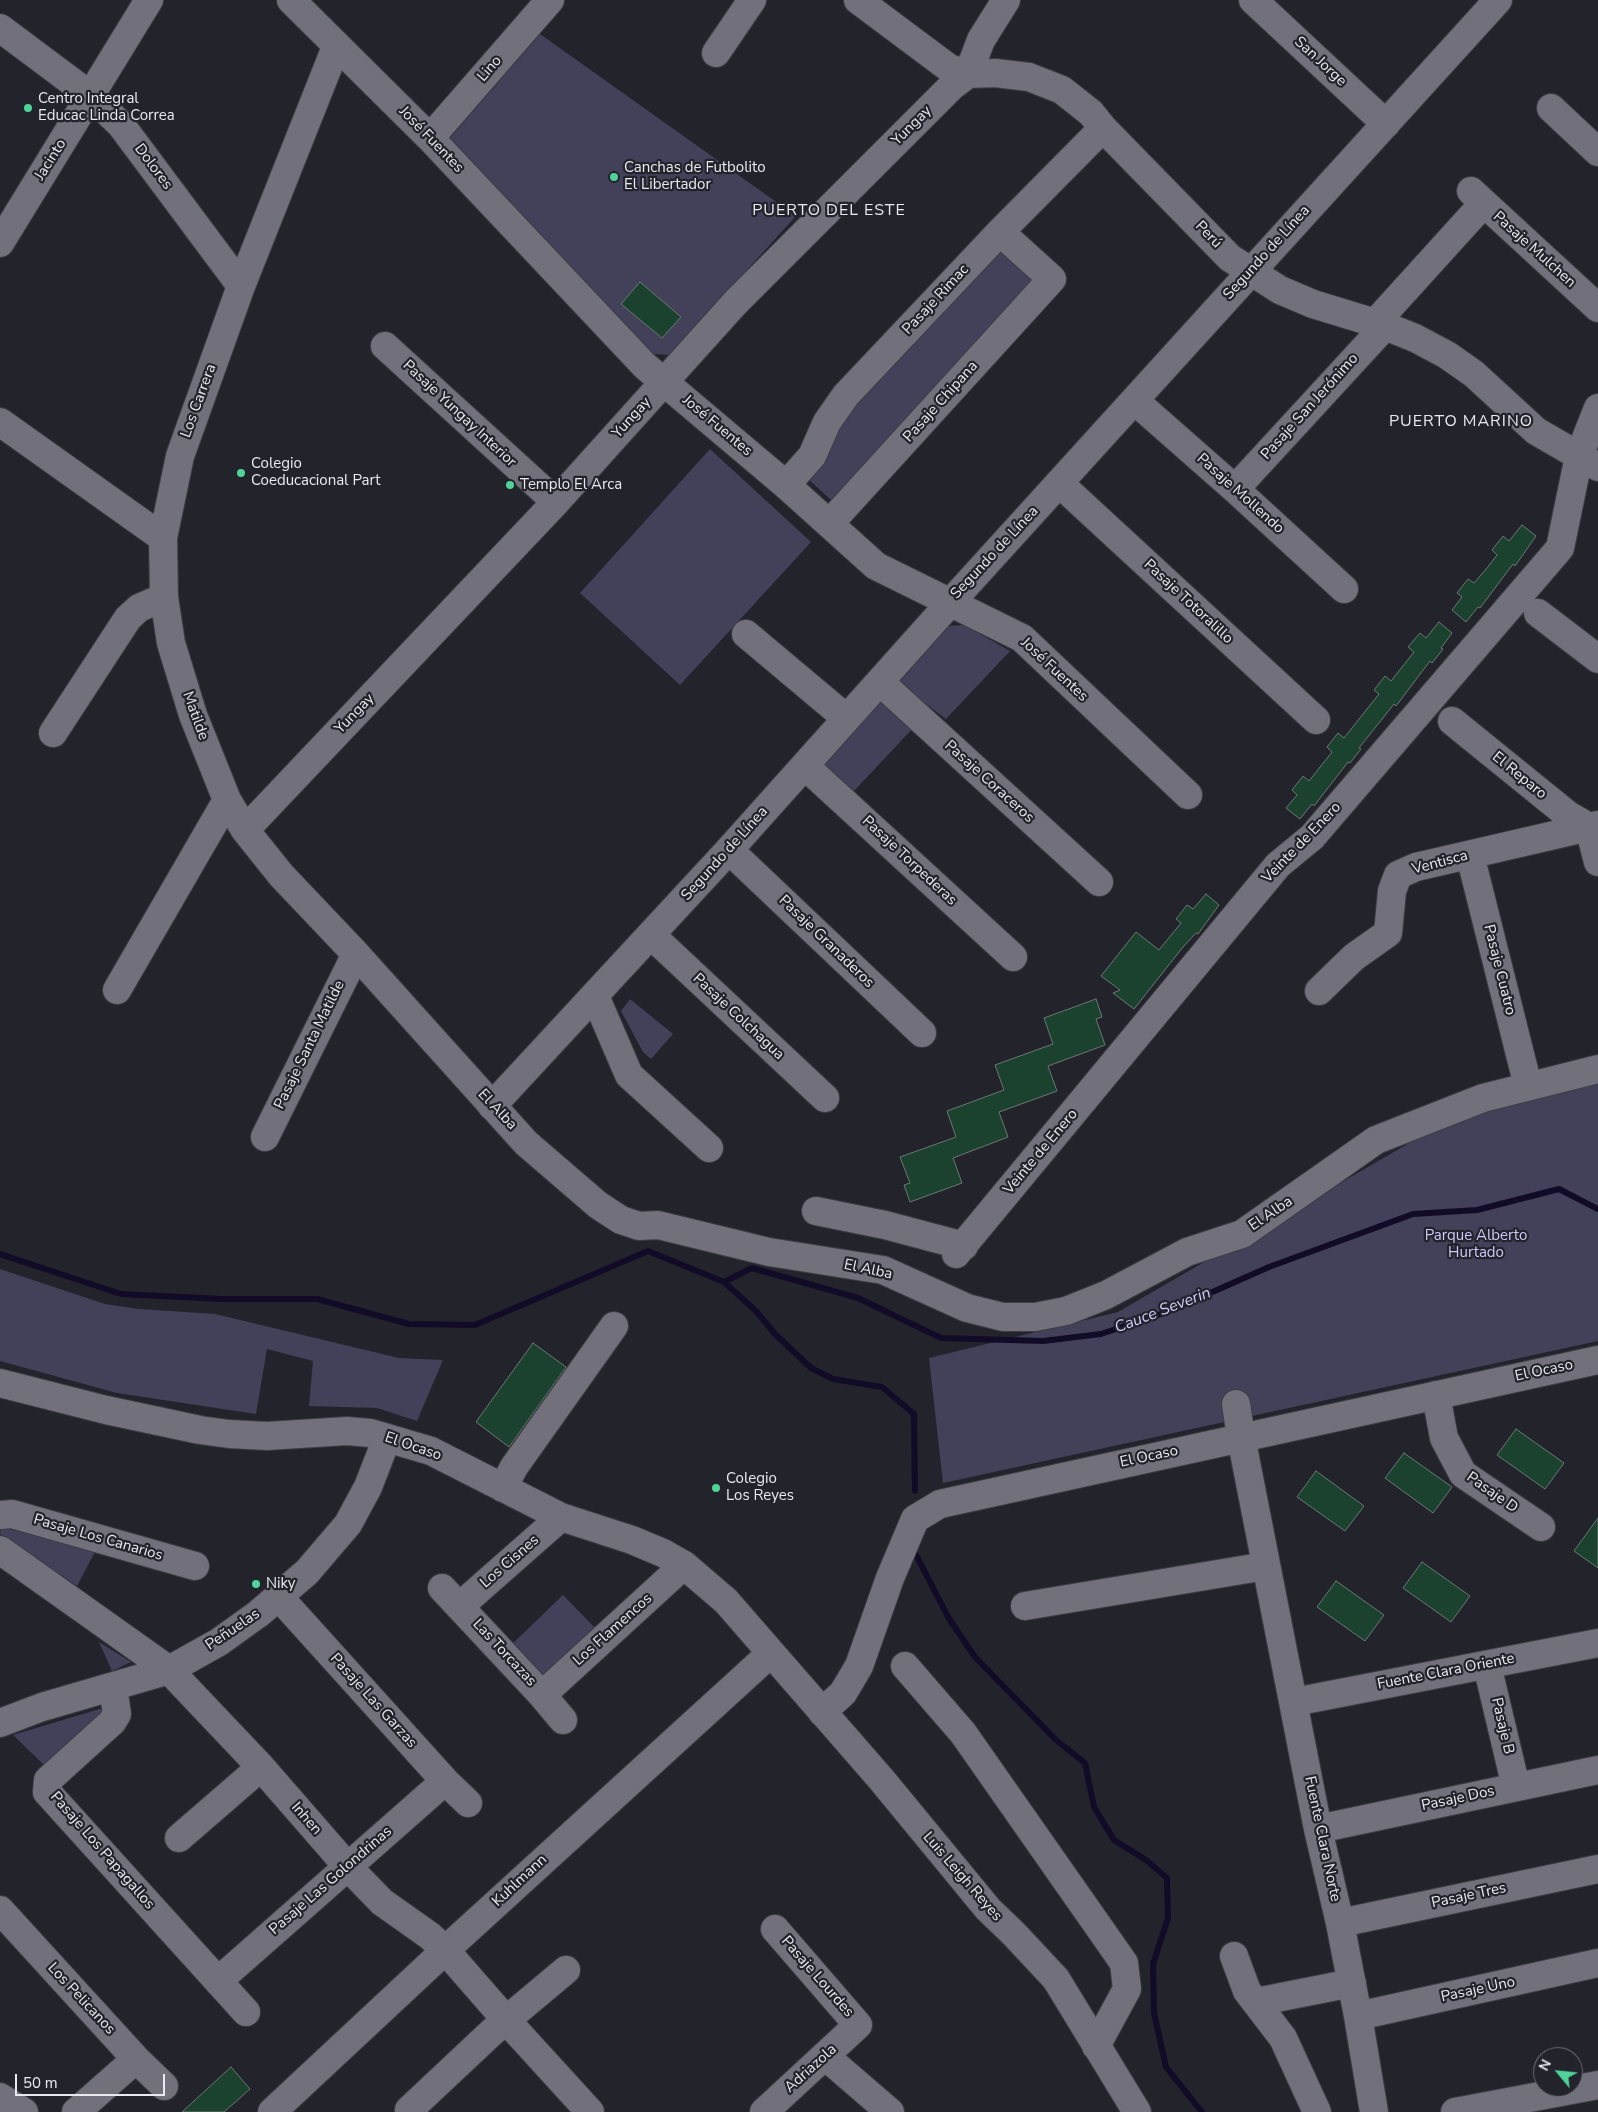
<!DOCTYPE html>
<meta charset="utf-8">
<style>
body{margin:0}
#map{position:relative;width:1598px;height:2112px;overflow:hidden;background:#23232c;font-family:"Nunito Sans",sans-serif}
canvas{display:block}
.north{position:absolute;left:1533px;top:2047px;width:50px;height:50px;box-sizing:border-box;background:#23232c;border:1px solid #72727a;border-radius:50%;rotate:298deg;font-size:14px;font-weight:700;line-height:20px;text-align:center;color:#e9e9ef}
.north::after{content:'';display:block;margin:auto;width:18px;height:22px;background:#4fd399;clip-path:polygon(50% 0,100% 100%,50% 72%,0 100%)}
.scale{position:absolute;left:15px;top:2074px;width:150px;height:22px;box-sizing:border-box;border:2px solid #e9e9ef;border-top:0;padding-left:6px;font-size:15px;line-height:18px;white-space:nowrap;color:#e9e9ef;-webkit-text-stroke:4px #23232c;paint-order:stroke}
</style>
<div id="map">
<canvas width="1598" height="2112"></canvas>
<div class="north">N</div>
<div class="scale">50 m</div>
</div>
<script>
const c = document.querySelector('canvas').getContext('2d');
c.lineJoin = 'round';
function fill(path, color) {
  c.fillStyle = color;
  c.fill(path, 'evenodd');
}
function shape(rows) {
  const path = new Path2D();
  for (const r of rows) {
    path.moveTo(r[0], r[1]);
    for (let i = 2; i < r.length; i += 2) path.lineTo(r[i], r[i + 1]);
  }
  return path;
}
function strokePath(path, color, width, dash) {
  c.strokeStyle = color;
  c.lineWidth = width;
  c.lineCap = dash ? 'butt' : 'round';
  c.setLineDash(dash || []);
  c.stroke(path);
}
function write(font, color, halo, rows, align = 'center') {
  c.font = font + ' "Nunito Sans",sans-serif';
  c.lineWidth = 4.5;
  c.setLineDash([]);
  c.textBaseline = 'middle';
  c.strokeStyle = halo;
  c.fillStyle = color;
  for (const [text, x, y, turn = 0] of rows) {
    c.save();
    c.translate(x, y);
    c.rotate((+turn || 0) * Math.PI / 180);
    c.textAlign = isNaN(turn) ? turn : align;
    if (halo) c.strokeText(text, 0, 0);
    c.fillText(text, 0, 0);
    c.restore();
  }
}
fill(shape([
 [540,34,796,216,670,355,653,354,449,139],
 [1000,248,1034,274,1034,284,831,500,806,477,840,420],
 [710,449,811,542,680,685,580,593],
 [964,625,1010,651,946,719,898,683,948,626],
 [880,698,915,726,854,791,820,762],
 [630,999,673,1034,651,1059,643,1052,621,1011],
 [1598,1083,1598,1341,943,1483,929,1358,1118,1312,1411,1142,1469,1115],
 [0,1269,105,1304,139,1309,215,1314,399,1358,443,1360,417,1421,377,1408,309,1406,313,1361,267,1349,256,1414,117,1393,0,1361],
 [1,1527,96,1550,77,1586,0,1534],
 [563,1595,598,1631,542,1685,507,1649],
 [99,1642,131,1662,112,1671],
 [106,1707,108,1713,46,1767,13,1735]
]), '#43405a');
strokePath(shape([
 [0,1254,121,1294,222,1299,317,1299,409,1324,475,1325,648,1251,724,1282,756,1311,775,1334,811,1368,833,1379,882,1387,914,1414,915,1491],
 [724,1282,752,1268,858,1298,941,1338,1043,1341,1101,1334,1167,1312,1269,1267,1413,1214,1477,1210,1559,1189,1598,1209],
 [912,1547,948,1617,975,1657,1056,1740,1085,1763,1094,1807,1114,1840,1146,1860,1167,1878,1168,1918,1153,1964,1154,2013,1166,2067,1202,2112]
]), '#110b27', 6);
const building = shape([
 [640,282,681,317,662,338,621,304,640,282],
 [1522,525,1536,536,1515,566,1513,564,1480,608,1478,607,1466,622,1452,610,1462,597,1457,593,1468,579,1474,583,1487,568,1497,555,1492,550,1503,536,1509,541,1522,525],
 [1439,622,1452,633,1441,648,1443,649,1432,663,1430,661,1396,706,1394,704,1359,748,1361,749,1350,763,1348,762,1314,806,1312,804,1300,819,1286,808,1297,795,1292,790,1303,776,1309,781,1332,752,1327,747,1338,733,1344,738,1379,694,1374,690,1385,676,1391,681,1414,652,1408,647,1420,633,1426,638,1439,622],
 [1206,894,1219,905,1198,934,1196,933,1183,947,1134,1009,1113,993,1120,990,1101,976,1136,932,1159,950,1181,923,1176,919,1187,905,1193,909,1206,894],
 [1096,999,1102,1017,1096,1019,1105,1045,1048,1066,1057,1091,999,1112,1008,1137,953,1158,962,1183,910,1202,904,1185,910,1183,900,1157,956,1137,947,1111,1004,1090,995,1065,1053,1044,1044,1018,1096,999],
 [533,1343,566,1367,509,1447,476,1422,533,1343],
 [1516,1429,1564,1463,1545,1489,1497,1455,1516,1429],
 [1404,1453,1452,1487,1433,1513,1385,1478,1404,1453],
 [1316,1471,1364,1506,1345,1531,1297,1497,1316,1471],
 [1598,1518,1598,1568,1574,1551,1598,1518],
 [1422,1562,1470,1596,1451,1622,1403,1588,1422,1562],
 [1336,1581,1384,1615,1365,1641,1317,1607,1336,1581],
 [231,2067,250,2089,224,2112,182,2112,231,2067]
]);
fill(building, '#1b412f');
strokePath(building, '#6c7871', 1);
const minor = shape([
 [291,0,430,138,645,366,786,485,876,566,1022,638,1188,795],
 [858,0,949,68,968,74,995,73,1029,77,1062,90,1091,113,1103,128,1230,258,1280,290,1313,304,1385,326,1415,338,1447,355,1474,374,1536,431,1598,467],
 [1253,0,1386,124],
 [0,28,91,96,121,125,241,286],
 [336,47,241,286,180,456,163,538,164,597,171,643,193,715,227,800,245,830,281,875,356,954,526,1143,598,1205,621,1220,639,1226,658,1225,769,1252,883,1270,967,1308,1003,1317,1035,1317,1066,1311,1106,1295,1187,1252,1242,1234,1376,1140,1483,1098,1598,1069],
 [716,53,752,0],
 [1551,108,1598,152],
 [430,138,550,0],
 [1471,191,1598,308],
 [0,243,149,0],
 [1376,322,1483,204],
 [385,346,556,502],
 [1135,401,1235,489,1344,589],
 [0,422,163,538],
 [1059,483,1316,720],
 [786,485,812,456,827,422,846,395,1000,232,1103,128],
 [1235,489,1385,326],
 [829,524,1052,279,1000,232],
 [1538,613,1598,659],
 [746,634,846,718],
 [880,682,1099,882],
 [1452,721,1568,815,1589,827,1598,862],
 [53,733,128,618,139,608,164,597],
 [805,766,1013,957],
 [245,830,556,502,735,303,952,86,968,74,981,40,1006,0],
 [729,850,922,1033],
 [1470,855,1528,1086],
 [651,935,825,1098],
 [117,990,227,800],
 [1319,991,1354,957,1388,933,1392,891,1398,875,1416,867,1598,825],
 [595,996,629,1075,709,1148],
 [492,1106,729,850,950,603,1498,0],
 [265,1137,356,954],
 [816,1211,885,1225,964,1246],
 [956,1254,1278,865,1312,837,1560,548,1579,456,1598,408],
 [0,1383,106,1410,200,1430,229,1434,267,1436,347,1431,370,1433,431,1451,561,1517,632,1540,663,1553,684,1565,726,1601,881,1779,988,1909,1014,1934,1056,1979,1137,2112],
 [1436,1395,1444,1438,1463,1474,1541,1527],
 [1236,1404,1241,1437,1318,1829,1340,1923,1358,2016,1374,2112],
 [503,1488,514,1467,614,1326],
 [0,1515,12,1514,195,1566],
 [0,1550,169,1670,261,1767,348,1867,382,1902,430,1936,446,1951,507,2021,590,2112],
 [442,1588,542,1695,563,1720],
 [279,1597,445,1781,468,1803],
 [460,1606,561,1517],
 [1025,1606,1266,1566],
 [1487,1665,1516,1787],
 [905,1666,963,1733,1124,1963,1127,1989,1096,2046],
 [113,1687,117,1714,112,1722,48,1780,47,1792,246,2012],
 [542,1695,684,1565],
 [1294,1702,1598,1643],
 [822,1712,843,1693,859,1666,890,1578,915,1519,940,1504,1598,1360],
 [0,1723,42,1707,169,1670,219,1642,258,1614,307,1572,348,1524,368,1487,387,1438],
 [1318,1829,1598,1770],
 [179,1838,261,1767],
 [0,1910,136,2059,164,2086],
 [1340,1923,1598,1869],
 [1234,1956,1247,1991,1283,2038,1317,2112],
 [218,1981,445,1781],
 [1256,2002,1352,1983],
 [1358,2016,1598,1963],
 [825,2056,890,2112],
 [0,2097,24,2112],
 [409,2110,492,2032,566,1970],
 [76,2112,136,2059],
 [272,2112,452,1944,771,1653],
 [764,2112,858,2025,775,1929],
 [1455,2112,1598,2085]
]);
strokePath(minor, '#3d3d44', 30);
strokePath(minor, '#71707b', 28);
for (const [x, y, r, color] of [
 [28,108,5,"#4fd399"],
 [614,177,5,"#4fd399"],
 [241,473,5,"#4fd399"],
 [510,485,5,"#4fd399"],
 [716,1488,5,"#4fd399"],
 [256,1584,5,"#4fd399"]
]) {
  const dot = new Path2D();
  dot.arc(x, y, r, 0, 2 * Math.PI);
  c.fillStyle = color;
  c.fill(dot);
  strokePath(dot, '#23232c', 2);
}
write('15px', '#e9e9ef', '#23232c', [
 ["San Jorge",1320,62,43],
 ["Lino",490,69,-49],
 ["Yungay",912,126,-45],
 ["José Fuentes",431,140,46],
 ["Jacinto",51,160,-58],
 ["Dolores",153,167,53],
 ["Perú",1208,235,46],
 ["Pasaje Mulchen",1534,250,42],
 ["Segundo de Línea",1267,253,-48],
 ["Pasaje Rimac",936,300,-47],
 ["Los Carrera",199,401,-70],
 ["Pasaje Chipana",941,402,-48],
 ["Pasaje San Jerónimo",1310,407,-48],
 ["Pasaje Yungay Interior",459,414,43],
 ["Yungay",632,418,-48],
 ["José Fuentes",717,426,40],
 ["Pasaje Mollendo",1240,494,42],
 ["Segundo de Línea",995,553,-47],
 ["Pasaje Totoralillo",1188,602,43],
 ["José Fuentes",1054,670,43],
 ["Yungay",355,714,-46],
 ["Matilde",195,716,70],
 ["El Reparo",1519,776,39],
 ["Pasaje Coraceros",989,782,42],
 ["Veinte de Enero",1302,843,-46],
 ["Segundo de Línea",725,854,-48],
 ["Pasaje Torpederas",909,861,43],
 ["Ventisca",1440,863,-15],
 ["Pasaje Granaderos",826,942,44],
 ["Pasaje Cuatro",1499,970,76],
 ["Pasaje Colchagua",738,1017,43],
 ["Pasaje Santa Matilde",310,1045,-64],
 ["El Alba",497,1110,47],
 ["Veinte de Enero",1041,1152,-50],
 ["El Alba",1271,1214,-34],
 ["El Alba",868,1270,12],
 ["El Ocaso",1544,1371,-12],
 ["El Ocaso",413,1447,19],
 ["El Ocaso",1149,1457,-12],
 ["Pasaje D",1492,1493,35],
 ["Pasaje Los Canarios",98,1538,16],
 ["Los Cisnes",510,1562,-41],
 ["Peñuelas",233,1630,-34],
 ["Los Flamencos",613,1630,-42],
 ["Las Torcazas",504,1653,47],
 ["Fuente Clara Oriente",1446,1672,-11],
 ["Pasaje Las Garzas",373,1701,48],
 ["Pasaje B",1502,1726,77],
 ["Pasaje Dos",1458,1799,-12],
 ["Inhen",306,1819,49],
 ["Fuente Clara Norte",1322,1839,78],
 ["Pasaje Los Papagallos",102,1851,49],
 ["Luis Leigh Reyes",962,1877,49],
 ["Pasaje Las Golondrinas",331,1881,-41],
 ["Kuhlmann",520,1881,-43],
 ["Pasaje Tres",1469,1896,-12],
 ["Pasaje Lourdes",817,1977,49],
 ["Pasaje Uno",1478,1990,-12],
 ["Los Pelicanos",81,1999,47],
 ["Adriazola",811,2069,-42]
]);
write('15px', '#e9e9ef', '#23232c', [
 ["Centro Integral",38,99],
 ["Educac Linda Correa",38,116],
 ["Canchas de Futbolito",624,168],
 ["El Libertador",624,185],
 ["Colegio",251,464],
 ["Coeducacional Part",251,481],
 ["Templo El Arca",520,485],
 ["Colegio",726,1479],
 ["Los Reyes",726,1496],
 ["Niky",266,1584]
], 'left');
write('15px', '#cdc9fa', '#23232c', [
 ["Parque Alberto",1476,1236],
 ["Hurtado",1476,1253]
]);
c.letterSpacing = '1px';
write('16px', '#e9e9ef', '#23232c', [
 ["PUERTO DEL ESTE",829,211],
 ["PUERTO MARINO",1461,422]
]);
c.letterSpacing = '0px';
write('italic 16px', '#d0ccfd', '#23232c', [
 ["Cauce Severin",1163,1311,-21]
]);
</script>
